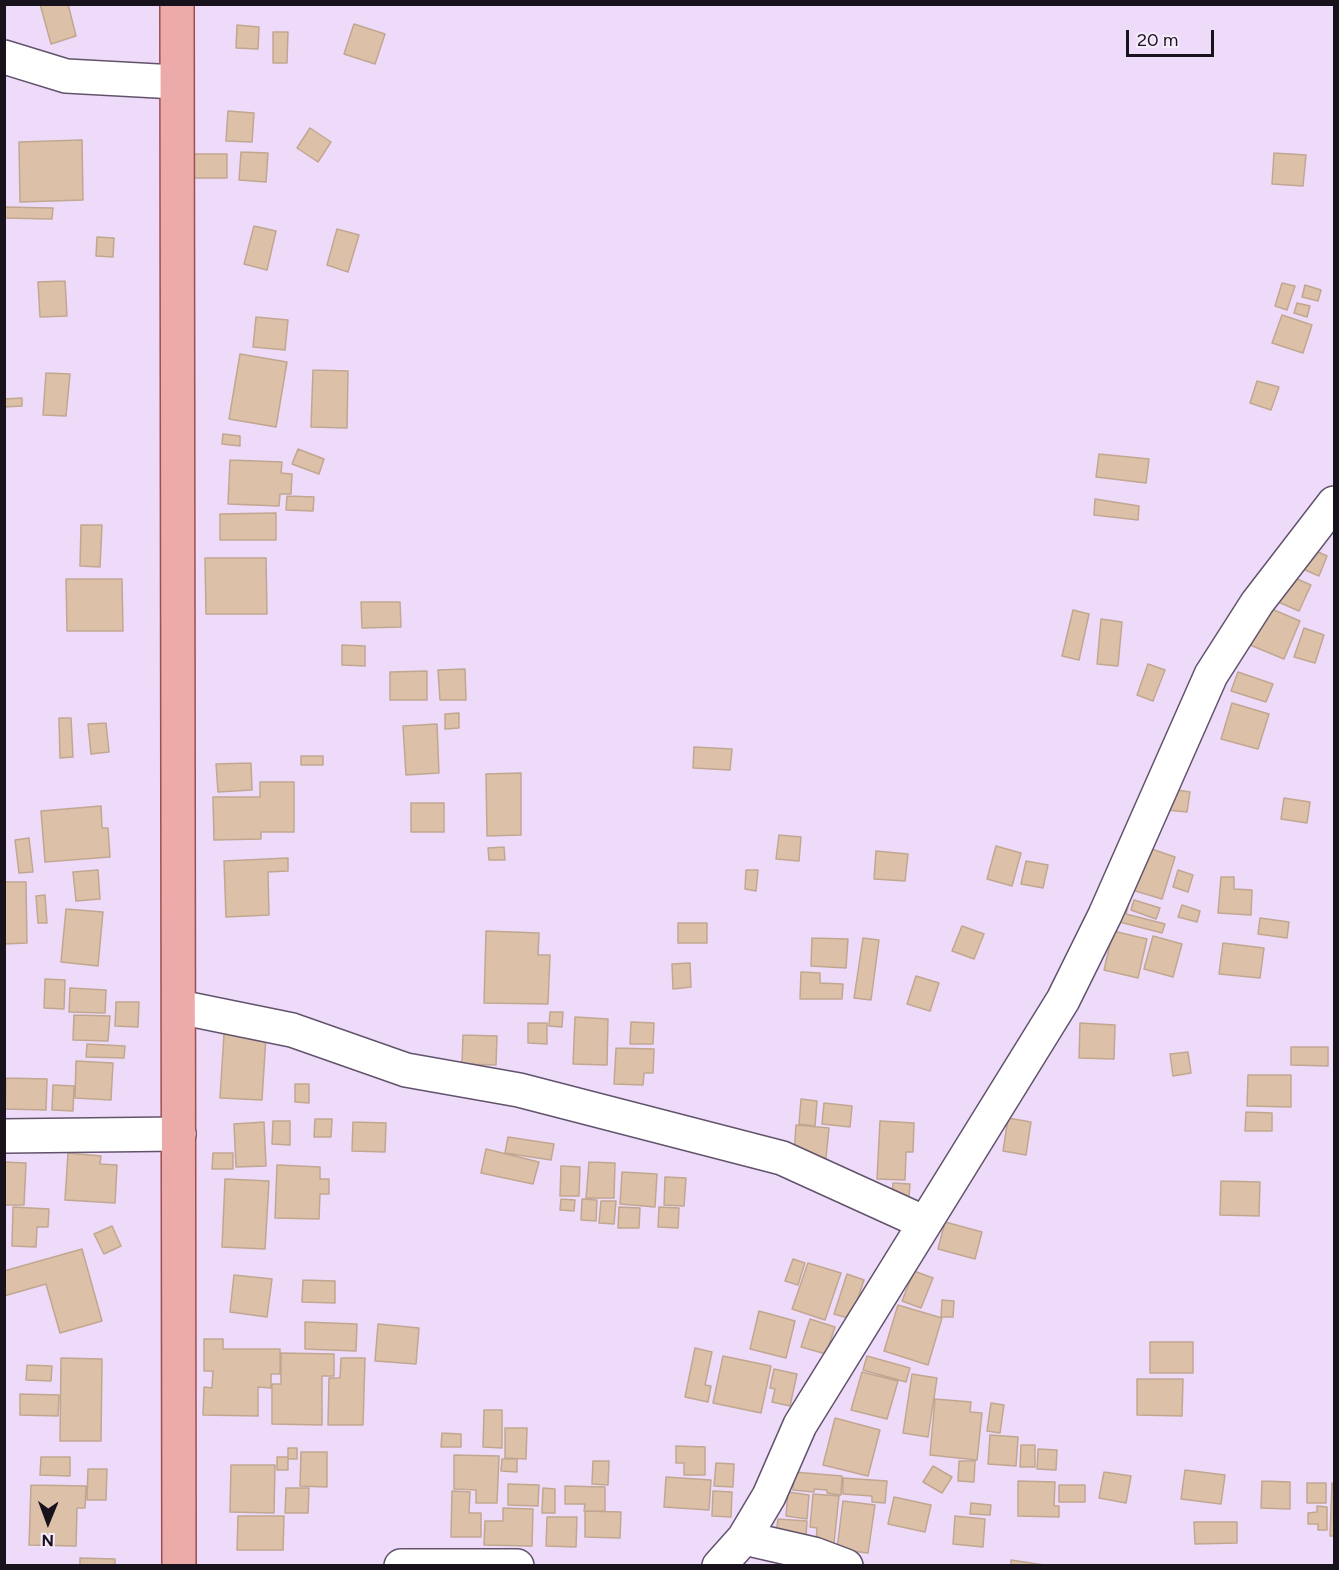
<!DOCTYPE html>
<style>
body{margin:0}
#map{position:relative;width:1339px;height:1570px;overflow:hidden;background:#eddbf9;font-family:Figtree,sans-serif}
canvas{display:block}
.frame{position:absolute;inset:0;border:6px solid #18121c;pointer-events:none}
.north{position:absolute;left:18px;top:1492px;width:60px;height:60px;-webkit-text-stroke:4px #f6ebfd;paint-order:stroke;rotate:181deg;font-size:16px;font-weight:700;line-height:24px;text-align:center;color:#18121c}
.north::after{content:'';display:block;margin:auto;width:21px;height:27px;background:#18121c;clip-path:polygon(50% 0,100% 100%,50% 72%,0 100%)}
.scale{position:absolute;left:1126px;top:30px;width:88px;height:27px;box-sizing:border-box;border:3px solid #18121c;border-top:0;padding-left:8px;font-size:18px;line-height:21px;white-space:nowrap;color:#18121c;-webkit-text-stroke:4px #f6ebfd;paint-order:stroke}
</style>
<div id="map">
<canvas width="1339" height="1570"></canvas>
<div class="frame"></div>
<div class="north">N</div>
<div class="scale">20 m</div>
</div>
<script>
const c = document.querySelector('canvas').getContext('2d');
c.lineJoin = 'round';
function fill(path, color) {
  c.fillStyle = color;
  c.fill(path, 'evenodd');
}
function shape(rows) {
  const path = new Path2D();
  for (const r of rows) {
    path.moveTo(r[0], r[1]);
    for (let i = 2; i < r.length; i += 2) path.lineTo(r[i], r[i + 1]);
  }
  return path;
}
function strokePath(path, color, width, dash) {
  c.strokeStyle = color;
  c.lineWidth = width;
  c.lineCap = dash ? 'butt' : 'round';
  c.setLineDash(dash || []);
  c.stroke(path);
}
const building = shape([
 [40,4,68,4,76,36,51,44,40,4],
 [354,24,385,34,375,64,344,54,354,24],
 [237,25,259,27,258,49,236,48,237,25],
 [273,32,288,32,287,63,273,63,273,32],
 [228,111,254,113,252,142,226,141,228,111],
 [310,128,331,142,318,162,297,148,310,128],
 [82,140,83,200,20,202,19,142,82,140],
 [241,152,268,153,266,182,239,180,241,152],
 [1274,153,1306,155,1303,186,1272,184,1274,153],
 [192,154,227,154,227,178,192,178,192,154],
 [4,207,53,208,52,219,4,218,4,207],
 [254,226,276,231,267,270,244,264,254,226],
 [337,229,359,235,348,272,327,265,337,229],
 [97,237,114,238,113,257,96,256,97,237],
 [65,281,67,316,40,317,38,282,65,281],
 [1282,283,1295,286,1287,310,1275,306,1282,283],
 [1305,285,1321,290,1318,301,1302,297,1305,285],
 [1297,303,1310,306,1307,317,1294,313,1297,303],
 [1282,315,1312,325,1303,353,1272,343,1282,315],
 [256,317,288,320,285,350,253,347,256,317],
 [240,354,287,362,276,427,229,419,240,354],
 [313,370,348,371,347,428,311,427,313,370],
 [46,373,70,374,66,416,43,415,46,373],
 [1257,381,1279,387,1271,410,1250,403,1257,381],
 [22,398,22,406,4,407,4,399,22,398],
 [223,434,240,436,240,446,222,444,223,434],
 [298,449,324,459,319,474,292,464,298,449],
 [1099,454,1149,459,1146,483,1096,477,1099,454],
 [230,460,282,462,281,473,292,474,291,494,280,494,279,506,228,504,230,460],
 [287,496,314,497,313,511,286,510,287,496],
 [1095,499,1139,506,1138,520,1094,515,1095,499],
 [276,513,276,540,220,540,220,514,276,513],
 [81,525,102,525,100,567,80,566,81,525],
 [1305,546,1327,556,1319,576,1296,566,1305,546],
 [205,558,266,558,267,614,206,614,205,558],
 [1288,575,1311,585,1299,611,1276,601,1288,575],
 [66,579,122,579,123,631,67,631,66,579],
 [361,602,400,602,401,627,362,628,361,602],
 [1267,607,1300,621,1284,659,1250,645,1267,607],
 [1073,610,1089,614,1079,660,1062,656,1073,610],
 [1101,619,1122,622,1118,666,1097,664,1101,619],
 [1304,628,1324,635,1315,663,1294,657,1304,628],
 [342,645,365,646,365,666,342,665,342,645],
 [1148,664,1165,670,1153,701,1137,695,1148,664],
 [465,669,466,700,440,700,438,670,465,669],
 [427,671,427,700,390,700,390,672,427,671],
 [1238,672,1273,684,1266,702,1231,691,1238,672],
 [1232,703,1269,714,1258,749,1221,739,1232,703],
 [459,713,459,728,445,729,445,714,459,713],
 [59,718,71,718,73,757,60,758,59,718],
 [106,723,109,752,91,754,88,724,106,723],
 [437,724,439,773,406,775,403,726,437,724],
 [694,747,732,749,730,770,693,768,694,747],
 [301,756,323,756,323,765,301,765,301,756],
 [251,763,252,790,218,792,216,764,251,763],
 [521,773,521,835,487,836,486,774,521,773],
 [260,782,294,782,294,832,261,832,261,839,214,840,213,797,260,797,260,782],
 [1171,789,1190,792,1187,812,1167,810,1171,789],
 [1284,798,1310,802,1307,823,1281,819,1284,798],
 [411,803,444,803,444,832,411,832,411,803],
 [101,806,102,828,108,828,110,857,45,862,41,811,101,806],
 [779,835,801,837,799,861,776,859,779,835],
 [29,838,33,872,19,873,15,840,29,838],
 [996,846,1021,853,1012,886,987,879,996,846],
 [1143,846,1175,857,1162,899,1129,889,1143,846],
 [504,847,505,860,489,860,488,848,504,847],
 [876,851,908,854,905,881,874,879,876,851],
 [288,858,288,871,268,872,269,915,226,917,224,861,288,858],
 [1026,861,1048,865,1043,888,1021,884,1026,861],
 [98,870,100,899,76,901,73,872,98,870],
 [746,870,758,870,756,891,745,889,746,870],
 [1178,870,1193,875,1188,892,1173,887,1178,870],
 [1221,877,1234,877,1234,889,1252,890,1251,915,1218,913,1221,877],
 [4,882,26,882,27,943,4,944,4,882],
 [45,895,47,923,38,923,36,896,45,895],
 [1118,896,1130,899,1126,914,1165,924,1162,933,1112,920,1118,896],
 [1134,900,1160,908,1156,919,1131,910,1134,900],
 [1182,905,1200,911,1197,922,1178,917,1182,905],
 [66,909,103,912,98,966,61,962,66,909],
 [1260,918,1289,922,1287,938,1258,934,1260,918],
 [678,923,707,923,707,943,678,943,678,923],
 [962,926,984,934,974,959,952,951,962,926],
 [486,931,539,933,538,955,550,955,548,1004,484,1003,486,931],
 [1113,931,1147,939,1138,978,1104,970,1113,931],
 [1153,936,1182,944,1173,977,1144,969,1153,936],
 [812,938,848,939,846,968,811,966,812,938],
 [863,938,879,940,871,1000,854,998,863,938],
 [1223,943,1264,948,1260,978,1219,974,1223,943],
 [690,963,691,987,673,989,672,964,690,963],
 [801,972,820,973,820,983,843,984,842,999,800,999,801,972],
 [916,976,939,983,930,1011,907,1004,916,976],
 [45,979,65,980,64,1009,44,1008,45,979],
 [70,988,106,990,105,1013,69,1012,70,988],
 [116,1002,139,1002,138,1027,115,1026,116,1002],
 [550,1012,563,1012,562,1027,549,1026,550,1012],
 [74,1015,110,1016,108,1041,73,1040,74,1015],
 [575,1017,608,1019,607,1065,573,1064,575,1017],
 [631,1022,654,1023,653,1044,630,1044,631,1022],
 [528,1023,547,1023,547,1044,528,1043,528,1023],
 [1080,1023,1115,1025,1114,1059,1079,1058,1080,1023],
 [224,1034,266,1036,262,1100,220,1098,224,1034],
 [463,1035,497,1036,496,1065,462,1064,463,1035],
 [87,1044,125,1046,124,1058,86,1057,87,1044],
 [1291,1047,1328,1047,1328,1066,1291,1065,1291,1047],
 [616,1048,654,1049,653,1073,644,1073,643,1085,614,1084,616,1048],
 [1188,1052,1191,1073,1173,1076,1170,1054,1188,1052],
 [76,1061,113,1063,111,1100,75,1098,76,1061],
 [1248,1075,1291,1075,1291,1107,1247,1106,1248,1075],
 [6,1078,47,1079,46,1110,5,1109,6,1078],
 [295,1084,309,1084,309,1103,295,1102,295,1084],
 [53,1085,74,1086,73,1111,52,1110,53,1085],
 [801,1099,817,1101,815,1126,799,1124,801,1099],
 [824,1103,852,1106,850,1127,822,1124,824,1103],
 [1246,1112,1272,1113,1272,1131,1245,1131,1246,1112],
 [1008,1118,1031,1122,1026,1155,1003,1151,1008,1118],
 [315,1119,332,1119,331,1137,314,1137,315,1119],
 [273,1121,290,1121,290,1145,272,1144,273,1121],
 [880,1121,914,1123,913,1152,906,1152,905,1180,877,1179,880,1121],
 [264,1122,266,1166,236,1167,234,1124,264,1122],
 [353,1122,386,1123,385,1152,352,1151,353,1122],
 [796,1125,829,1128,826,1158,794,1155,796,1125],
 [508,1137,554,1144,551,1160,505,1153,508,1137],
 [486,1149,539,1162,533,1184,481,1173,486,1149],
 [68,1153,101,1156,100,1164,117,1165,115,1203,65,1200,68,1153],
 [213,1153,233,1153,233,1169,212,1169,213,1153],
 [4,1162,26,1163,24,1205,4,1205,4,1162],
 [589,1162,615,1163,614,1198,586,1198,589,1162],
 [277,1165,320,1167,320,1179,329,1179,329,1194,320,1194,319,1219,275,1218,277,1165],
 [561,1166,580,1167,579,1196,560,1196,561,1166],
 [622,1172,657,1174,655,1207,620,1204,622,1172],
 [665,1177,686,1178,684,1206,664,1205,665,1177],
 [225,1179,269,1181,265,1249,222,1247,225,1179],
 [1221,1181,1260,1182,1259,1216,1220,1215,1221,1181],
 [893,1183,910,1184,909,1197,892,1196,893,1183],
 [561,1199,575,1200,574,1211,560,1210,561,1199],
 [582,1199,597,1200,596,1221,581,1220,582,1199],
 [601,1201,616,1201,614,1224,599,1223,601,1201],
 [13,1207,49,1209,48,1227,37,1227,36,1247,12,1246,13,1207],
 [619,1207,640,1208,639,1228,618,1228,619,1207],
 [659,1207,679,1208,678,1228,658,1227,659,1207],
 [945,1222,982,1232,975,1259,938,1249,945,1222],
 [112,1226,121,1246,104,1254,94,1234,112,1226],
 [82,1249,102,1321,60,1333,46,1284,4,1296,4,1271,82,1249],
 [793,1259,805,1263,798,1285,785,1281,793,1259],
 [808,1263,841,1273,825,1320,792,1309,808,1263],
 [914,1271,933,1278,921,1308,902,1301,914,1271],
 [847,1274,864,1280,851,1319,834,1314,847,1274],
 [234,1275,272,1279,267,1317,230,1312,234,1275],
 [303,1280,335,1281,335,1303,302,1302,303,1280],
 [942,1300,954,1301,953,1317,941,1317,942,1300],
 [898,1305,942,1318,928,1365,884,1351,898,1305],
 [759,1311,795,1321,786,1358,750,1349,759,1311],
 [810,1319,835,1327,826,1354,801,1347,810,1319],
 [305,1322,357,1324,356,1351,305,1349,305,1322],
 [378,1324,419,1328,416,1364,375,1361,378,1324],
 [204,1339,223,1339,223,1349,280,1349,280,1374,271,1374,271,1388,258,1387,258,1416,203,1415,204,1387,212,1388,213,1371,204,1371,204,1339],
 [1150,1342,1193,1342,1193,1373,1150,1373,1150,1342],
 [695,1348,712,1352,705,1385,711,1386,708,1402,685,1397,695,1348],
 [281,1353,334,1354,334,1376,322,1376,322,1425,272,1424,272,1384,281,1384,281,1353],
 [723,1356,771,1366,761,1413,713,1403,723,1356],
 [867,1356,910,1368,906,1382,863,1370,867,1356],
 [61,1358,102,1359,101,1441,60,1441,61,1358],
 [341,1358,365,1358,363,1425,328,1425,329,1378,340,1378,341,1358],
 [27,1365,52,1366,51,1381,26,1380,27,1365],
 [774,1369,797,1374,790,1406,772,1402,775,1389,770,1388,774,1369],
 [862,1372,898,1381,887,1419,851,1410,862,1372],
 [912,1374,937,1378,928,1437,903,1433,912,1374],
 [1137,1379,1183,1379,1182,1416,1137,1415,1137,1379],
 [20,1394,59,1395,58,1416,20,1415,20,1394],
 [935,1399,971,1402,970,1412,982,1413,977,1460,930,1455,935,1399],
 [991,1403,1004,1405,1000,1433,987,1431,991,1403],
 [484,1410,502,1410,502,1448,483,1447,484,1410],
 [835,1418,880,1430,868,1476,823,1465,835,1418],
 [505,1428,527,1428,526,1459,505,1458,505,1428],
 [442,1433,461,1434,461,1447,441,1447,442,1433],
 [990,1435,1018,1437,1016,1466,988,1464,990,1435],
 [1021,1445,1035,1445,1035,1467,1020,1467,1021,1445],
 [676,1446,705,1447,705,1475,684,1475,684,1463,676,1463,676,1446],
 [288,1448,297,1448,297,1459,288,1459,288,1448],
 [1038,1449,1057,1450,1056,1470,1037,1469,1038,1449],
 [301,1452,327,1452,327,1487,300,1486,301,1452],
 [454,1455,499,1456,497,1503,476,1503,476,1490,454,1489,454,1455],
 [41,1457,70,1457,70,1476,40,1475,41,1457],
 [277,1457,288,1457,288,1470,277,1470,277,1457],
 [502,1459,517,1459,517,1472,501,1471,502,1459],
 [593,1461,609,1461,608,1485,592,1484,593,1461],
 [959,1461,975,1461,974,1482,958,1481,959,1461],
 [716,1463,734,1464,733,1487,714,1486,716,1463],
 [231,1465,275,1465,274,1513,230,1512,231,1465],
 [933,1466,952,1477,942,1493,923,1482,933,1466],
 [88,1469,107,1469,106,1500,87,1500,88,1469],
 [1185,1470,1225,1475,1221,1504,1181,1499,1185,1470],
 [794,1472,842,1476,841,1495,827,1493,827,1490,814,1489,814,1492,793,1490,794,1472],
 [1104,1472,1131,1476,1126,1503,1099,1498,1104,1472],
 [666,1477,711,1480,709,1510,664,1507,666,1477],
 [843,1478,887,1481,885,1503,872,1502,872,1496,843,1494,843,1478],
 [1018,1481,1055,1482,1054,1506,1059,1506,1059,1517,1018,1516,1018,1481],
 [1262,1481,1290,1482,1290,1509,1261,1508,1262,1481],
 [1307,1483,1326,1483,1326,1503,1307,1503,1307,1483],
 [1332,1483,1334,1484,1334,1536,1330,1536,1332,1483],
 [508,1484,539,1485,538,1506,508,1505,508,1484],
 [31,1485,86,1486,85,1508,77,1508,76,1546,29,1545,31,1485],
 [1059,1485,1085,1485,1085,1502,1059,1502,1059,1485],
 [565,1486,605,1487,605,1511,584,1511,585,1504,565,1504,565,1486],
 [286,1488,309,1488,308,1513,285,1513,286,1488],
 [543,1488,555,1489,555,1513,542,1513,543,1488],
 [452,1491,470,1492,469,1513,481,1513,481,1537,451,1537,452,1491],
 [713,1491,732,1492,731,1517,712,1516,713,1491],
 [788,1492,809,1495,807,1519,786,1516,788,1492],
 [813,1494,839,1496,834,1543,816,1541,817,1528,810,1527,813,1494],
 [894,1497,931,1505,925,1532,888,1524,894,1497],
 [843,1501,875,1505,868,1553,837,1549,843,1501],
 [971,1503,991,1505,990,1515,970,1514,971,1503],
 [1317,1506,1327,1507,1327,1530,1318,1530,1318,1524,1308,1524,1308,1513,1317,1512,1317,1506],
 [503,1508,533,1509,532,1546,484,1545,485,1521,503,1521,503,1508],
 [585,1511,621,1512,620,1538,585,1537,585,1511],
 [238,1516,284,1516,283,1550,237,1550,238,1516],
 [955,1516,985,1519,983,1547,953,1544,955,1516],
 [547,1517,577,1517,576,1547,546,1546,547,1517],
 [778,1519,807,1521,806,1537,776,1534,778,1519],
 [1194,1522,1237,1522,1237,1543,1195,1544,1194,1522],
 [80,1558,115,1559,115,1566,80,1566,80,1558],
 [1011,1560,1044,1565,1044,1566,1011,1566,1011,1560]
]);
fill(building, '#dcc0a8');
strokePath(building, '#c1a791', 1.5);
const minor = shape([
 [4,57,66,76,176,82],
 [179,1007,292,1030,406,1070,519,1090,782,1158,925,1223],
 [4,1136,179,1134],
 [744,1538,814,1554,846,1566],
 [401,1566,517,1566],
 [719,1566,744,1538,769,1496,800,1425,1063,1000,1105,915,1211,675,1257,603,1334,503]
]);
const major = shape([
 [177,4,179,1566]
]);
strokePath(minor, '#62536c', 36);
strokePath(major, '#9a5051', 36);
strokePath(minor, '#fff', 33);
strokePath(major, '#ecaaa8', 33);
</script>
